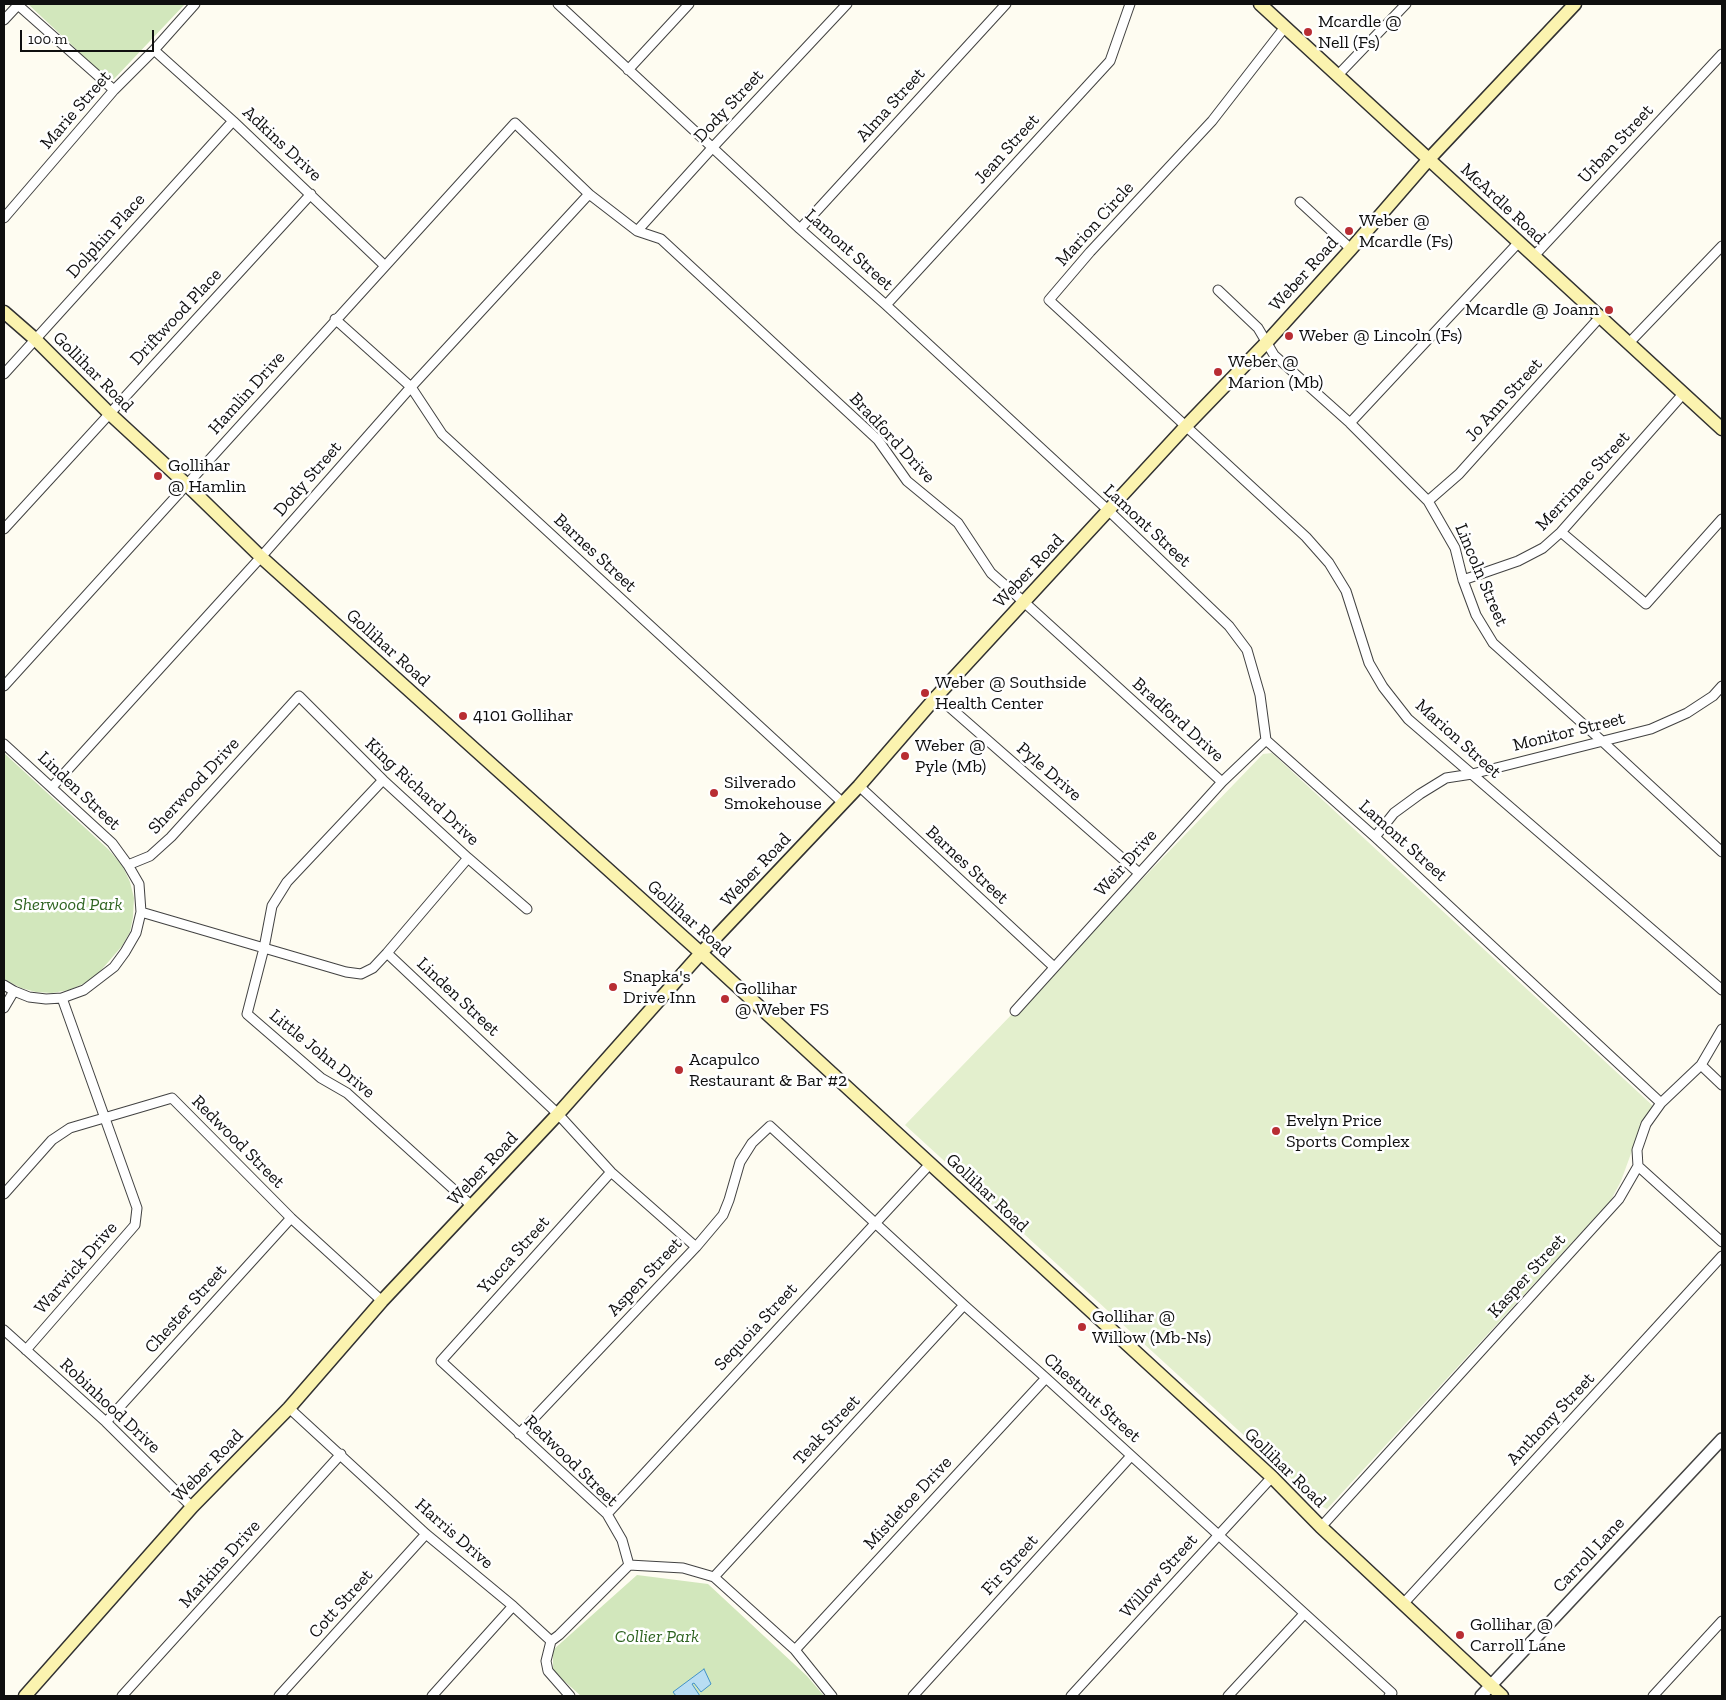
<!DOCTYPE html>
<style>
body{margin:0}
#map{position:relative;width:1726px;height:1700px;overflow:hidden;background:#fefcf1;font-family:"Zilla Slab",serif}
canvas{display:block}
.frame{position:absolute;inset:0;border:5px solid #0f0f0f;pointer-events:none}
.scale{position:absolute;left:20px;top:30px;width:134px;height:22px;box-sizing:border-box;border:2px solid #0f0f0f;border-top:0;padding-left:6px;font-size:15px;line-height:18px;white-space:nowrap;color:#0f0f0f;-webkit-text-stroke:4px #fff;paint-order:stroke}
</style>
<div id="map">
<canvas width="1726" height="1700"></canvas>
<div class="frame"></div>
<div class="scale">100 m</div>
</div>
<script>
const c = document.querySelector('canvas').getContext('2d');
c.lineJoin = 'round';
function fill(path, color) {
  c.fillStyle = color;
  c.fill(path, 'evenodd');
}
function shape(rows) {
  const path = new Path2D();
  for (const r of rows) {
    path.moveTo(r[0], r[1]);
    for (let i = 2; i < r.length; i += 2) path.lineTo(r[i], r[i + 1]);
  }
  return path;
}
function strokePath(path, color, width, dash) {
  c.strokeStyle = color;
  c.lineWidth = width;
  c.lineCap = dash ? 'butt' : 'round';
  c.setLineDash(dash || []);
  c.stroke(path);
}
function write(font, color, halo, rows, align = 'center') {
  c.font = font + ' "Zilla Slab",serif';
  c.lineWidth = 5;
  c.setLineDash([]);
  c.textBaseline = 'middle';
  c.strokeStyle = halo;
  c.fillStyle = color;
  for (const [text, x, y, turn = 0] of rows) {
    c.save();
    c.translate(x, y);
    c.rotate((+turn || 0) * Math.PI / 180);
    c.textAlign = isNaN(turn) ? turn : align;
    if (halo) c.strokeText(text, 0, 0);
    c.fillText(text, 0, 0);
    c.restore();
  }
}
fill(shape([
 [28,4,185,4,114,79,108,79],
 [4,753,108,849,122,865,130,882,134,898,133,917,130,932,122,946,97,975,83,984,69,990,52,993,36,992,21,988,4,979],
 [637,1575,708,1584,807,1676,824,1696,581,1696,553,1671,553,1650]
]), '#d2e7bc');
fill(shape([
 [1272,753,1652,1105,1652,1109,1637,1137,1621,1181,1611,1200,1327,1509,1321,1506,905,1125,1263,754]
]), '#e3efcd');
const water = shape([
 [704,1669,711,1684,701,1692,694,1683,692,1684,700,1696,676,1696,673,1692,704,1669]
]);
fill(water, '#b8ddf3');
strokePath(water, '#4292c7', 1);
const minor = shape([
 [558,4,800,229,886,305,1109,511,1229,626,1247,650,1260,695,1266,740,1375,837,1661,1103],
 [18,5,114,90],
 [4,20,18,5,17,4],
 [1285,27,1212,121,1090,252,1049,300,1306,537,1329,563,1346,591,1369,663,1383,687,1408,719,1722,990],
 [154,50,233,121,384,265],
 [628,70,689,4],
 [1338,75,1406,4],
 [1300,202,1351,249],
 [4,218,114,90,154,50,195,4],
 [800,229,1006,4],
 [637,231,713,147,847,4],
 [1534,256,1722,54],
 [1218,290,1258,328,1274,355,1350,423,1428,501,1455,548,1463,580,1476,615,1493,643,1602,741,1722,852],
 [886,305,1110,61,1130,4],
 [335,319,411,387,442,434,843,803],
 [1629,343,1722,246],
 [4,374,233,121],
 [1350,423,1519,242],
 [1428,501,1459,474,1600,317],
 [4,529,311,194],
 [1561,532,1646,604,1722,519],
 [1463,580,1518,561,1543,548,1561,532,1683,394],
 [4,686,515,123,589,194,637,231,661,239,878,440,907,481,958,523,991,573,1024,602,1222,782],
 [937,696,1139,873],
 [4,744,112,843,128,865],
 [383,780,287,882,272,906,264,948,247,1014,321,1078,347,1093,472,1206],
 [859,786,1054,967],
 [52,787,261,557,411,387,589,194],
 [1375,837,1394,813,1420,794,1446,778,1472,774,1651,729,1687,713,1713,696,1722,686],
 [141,912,346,972,361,974,373,968,387,953,468,858],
 [387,953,558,1114,611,1172,696,1247],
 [4,985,14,991],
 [4,1008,14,991,29,997,46,999,62,998,84,990,114,967,125,952,136,933,141,912,139,884,128,865,150,856,171,837,299,696,383,780,468,858,527,909],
 [1015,1011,1222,782,1266,740],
 [1701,1065,1722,1085],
 [1638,1166,1722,1242],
 [611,1172,441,1361,607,1514,622,1540,629,1565,683,1568,714,1577,795,1650,832,1696],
 [4,1194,52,1140,70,1128,172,1098,291,1218,382,1301],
 [4,1330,106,1422,192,1507],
 [26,1350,135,1225,137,1208,62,998],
 [289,1408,426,1534,513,1606,551,1641,546,1661,548,1671,570,1696],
 [106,1422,291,1218],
 [519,1434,696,1247,723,1215,729,1200,740,1162,752,1143,770,1126,964,1305,1046,1378,1392,1693,1389,1696],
 [607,1514,930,1164],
 [1321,1527,1619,1199,1638,1166,1637,1150,1646,1124,1661,1103,1701,1065,1722,1029],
 [714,1577,964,1305],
 [1404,1603,1722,1256],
 [551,1641,559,1635,629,1565],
 [795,1650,1046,1378],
 [122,1696,341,1454],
 [279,1696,426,1534],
 [432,1696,513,1606],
 [913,1696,1131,1456],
 [1071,1696,1272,1477],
 [1228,1696,1304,1614],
 [1653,1696,1722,1621]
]);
const tertiary = shape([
 [1481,1696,1722,1439]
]);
const secondary = shape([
 [1260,4,1722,429],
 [4,312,35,339,109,413,186,484,261,557,701,953,901,1137,1272,1477,1321,1527,1502,1696],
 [25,1696,192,1507,289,1408,382,1301,558,1114,701,953,859,786,937,696,1186,426,1266,343,1351,249,1429,159,1575,4]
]);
strokePath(minor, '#424242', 11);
strokePath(tertiary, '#424242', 14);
strokePath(secondary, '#313131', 15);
strokePath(minor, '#fff', 9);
strokePath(tertiary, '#fff', 11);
strokePath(secondary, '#fbf3af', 12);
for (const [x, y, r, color] of [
 [1308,32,5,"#b82d33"],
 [1349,231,5,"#b82d33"],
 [1609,310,5,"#b82d33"],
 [1289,336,5,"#b82d33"],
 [1218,372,5,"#b82d33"],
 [158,476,5,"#b82d33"],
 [925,693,5,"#b82d33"],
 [463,716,5,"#b82d33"],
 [905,756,5,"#b82d33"],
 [714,793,5,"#b82d33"],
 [613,987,5,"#b82d33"],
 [725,999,5,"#b82d33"],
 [679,1070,5,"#b82d33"],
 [1276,1131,5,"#b82d33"],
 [1082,1327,5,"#b82d33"],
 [1460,1635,5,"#b82d33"]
]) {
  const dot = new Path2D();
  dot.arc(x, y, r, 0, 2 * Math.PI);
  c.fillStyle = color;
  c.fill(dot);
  strokePath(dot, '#fff', 2);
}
write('18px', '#0f0f0f', '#fff', [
 ["Mcardle @",1318,22],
 ["Nell (Fs)",1318,43],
 ["Weber @",1359,221],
 ["Mcardle (Fs)",1359,242],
 ["Mcardle @ Joann",1599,310,"right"],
 ["Weber @ Lincoln (Fs)",1299,336],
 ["Weber @",1228,362],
 ["Marion (Mb)",1228,383],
 ["Gollihar",168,466],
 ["@ Hamlin",168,487],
 ["Weber @ Southside",935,683],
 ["Health Center",935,704],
 ["4101 Gollihar",473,716],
 ["Weber @",915,746],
 ["Pyle (Mb)",915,767],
 ["Silverado",724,783],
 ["Smokehouse",724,804],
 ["Snapka's",623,977],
 ["Drive Inn",623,998],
 ["Gollihar",735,989],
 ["@ Weber FS",735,1010],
 ["Acapulco",689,1060],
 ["Restaurant & Bar #2",689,1081],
 ["Evelyn Price",1286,1121],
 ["Sports Complex",1286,1142],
 ["Gollihar @",1092,1317],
 ["Willow (Mb-Ns)",1092,1338],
 ["Gollihar @",1470,1625],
 ["Carroll Lane",1470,1646]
], 'left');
write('18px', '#0f0f0f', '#fff', [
 ["Alma Street",891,105,-48],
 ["Dody Street",729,106,-47],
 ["Marie Street",76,110,-49],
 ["Adkins Drive",282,144,43],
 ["Urban Street",1616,144,-47],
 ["Jean Street",1007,149,-48],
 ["McArdle Road",1503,204,43],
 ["Marion Circle",1095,224,-48],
 ["Dolphin Place",106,236,-48],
 ["Lamont Street",849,250,42],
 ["Weber Road",1304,274,-48],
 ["Driftwood Place",176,317,-47],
 ["Gollihar Road",93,372,45],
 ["Hamlin Drive",247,393,-48],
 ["Jo Ann Street",1504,400,-48],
 ["Bradford Drive",892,438,47],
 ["Dody Street",308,479,-49],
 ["Merrimac Street",1583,481,-47],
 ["Lamont Street",1147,526,43],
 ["Barnes Street",595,553,43],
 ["Weber Road",1029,571,-47],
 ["Lincoln Street",1481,575,67],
 ["Gollihar Road",388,648,42],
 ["Bradford Drive",1178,720,42],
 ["Monitor Street",1569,732,-14],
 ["Marion Street",1458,739,42],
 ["Pyle Drive",1049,772,41],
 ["Sherwood Drive",194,786,-47],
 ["Linden Street",79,791,43],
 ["King Richard Drive",422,792,43],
 ["Lamont Street",1403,841,42],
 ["Weir Drive",1126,863,-48],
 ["Barnes Street",967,865,43],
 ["Weber Road",756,870,-47],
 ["Gollihar Road",689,919,42],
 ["Linden Street",458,997,43],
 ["Little John Drive",322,1054,39],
 ["Redwood Street",238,1142,45],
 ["Weber Road",483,1169,-47],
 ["Gollihar Road",987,1193,43],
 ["Yucca Street",514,1255,-48],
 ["Warwick Drive",76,1268,-49],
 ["Kasper Street",1527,1276,-48],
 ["Aspen Street",645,1277,-47],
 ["Chester Street",186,1309,-48],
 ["Sequoia Street",756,1327,-47],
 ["Chestnut Street",1092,1398,42],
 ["Robinhood Drive",110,1406,43],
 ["Anthony Street",1551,1419,-47],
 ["Teak Street",827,1430,-47],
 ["Redwood Street",571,1461,44],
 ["Weber Road",208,1466,-46],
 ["Gollihar Road",1285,1468,44],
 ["Mistletoe Drive",908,1503,-47],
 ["Harris Drive",454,1534,41],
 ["Carroll Lane",1589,1555,-47],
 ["Markins Drive",220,1564,-48],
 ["Fir Street",1010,1565,-48],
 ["Willow Street",1159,1576,-48],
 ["Cott Street",341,1604,-48]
]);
write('italic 18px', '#2f6421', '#fff', [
 ["Sherwood Park",68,905],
 ["Collier Park",657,1637]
]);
</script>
